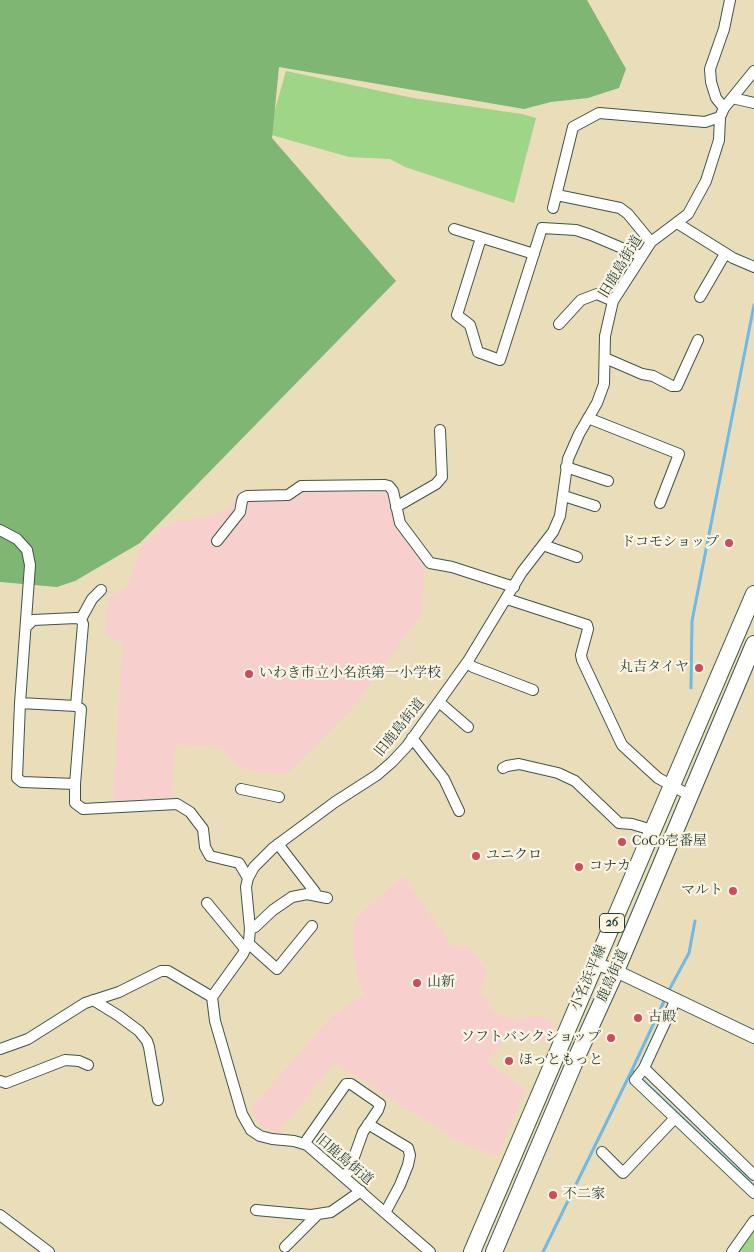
<!DOCTYPE html>
<meta charset="utf-8">
<style>
body{margin:0}
canvas{display:block;background:#eadeba}
</style>
<canvas width="754" height="1252"></canvas>
<script>
const c = document.querySelector('canvas').getContext('2d');
c.lineJoin = 'round';
function fill(path, color) {
  c.fillStyle = color;
  c.fill(path, 'evenodd');
}
function shape(rows) {
  const path = new Path2D();
  for (const r of rows) {
    path.moveTo(r[0], r[1]);
    for (let i = 2; i < r.length; i += 2) path.lineTo(r[i], r[i + 1]);
  }
  return path;
}
function strokePath(path, color, width, dash) {
  c.strokeStyle = color;
  c.lineWidth = width;
  c.lineCap = dash ? 'butt' : 'round';
  c.setLineDash(dash || []);
  c.stroke(path);
}
function write(font, color, halo, rows, align = 'center') {
  c.font = font + ' "IM FELL French Canon","Noto Serif JP",serif';
  c.lineWidth = 4.5;
  c.setLineDash([]);
  c.textBaseline = 'middle';
  c.strokeStyle = halo;
  c.fillStyle = color;
  for (const [text, x, y, turn = 0] of rows) {
    c.save();
    c.translate(x, y);
    c.rotate((+turn || 0) * Math.PI / 180);
    c.textAlign = isNaN(turn) ? turn : align;
    if (halo) c.strokeText(text, 0, 0);
    c.fillText(text, 0, 0);
    c.restore();
  }
}
fill(shape([
 [246,489,383,493,387,494,395,525,425,566,422,614,356,705,289,773,265,773,240,768,219,747,176,745,172,797,113,802,122,644,105,635,107,599,127,587,142,544,171,522,207,517,229,508,237,494],
 [403,876,452,946,469,947,487,972,480,992,496,1014,516,1020,532,1016,543,1016,554,1023,545,1043,519,1031,502,1044,487,1062,526,1089,498,1156,461,1143,335,1063,278,1133,261,1126,250,1109,333,1015,364,995,357,977,354,959,354,923,356,918]
]), '#f7d0ce');
fill(shape([
 [286,71,413,98,522,114,536,118,514,203,405,167,390,159,349,157,268,134],
 [754,1225,754,1252,736,1252]
]), '#9fd586');
fill(shape([
 [0,0,587,0,626,69,619,88,588,98,551,102,524,109,279,67,272,138,396,281,140,543,75,581,57,587,0,582]
]), '#7fb673');
strokePath(shape([
 [691,688,692,621,754,305],
 [668,992,689,953,695,921],
 [632,1070,754,1186],
 [543,1252,632,1070,666,997]
]), '#6eb9e7', 3);
const minor = shape([
 [732,98,754,103],
 [724,108,716,98,711,82,710,69,724,29,730,0],
 [557,195,620,208,628,214,651,242],
 [553,208,573,127,599,113,705,122,720,117],
 [677,223,733,258,754,267],
 [454,229,534,254],
 [481,238,457,315,470,325,478,352,500,360,542,228,576,230,591,235,641,256],
 [700,297,725,254],
 [559,324,581,300,597,294,613,301],
 [605,358,642,374,653,376,672,386,677,386,698,340],
 [588,418,679,454,660,503],
 [566,467,608,481],
 [564,496,595,506],
 [396,507,436,484,442,477,440,430],
 [0,530,17,539,27,550,30,565,20,703,17,778,22,782,75,784],
 [217,541,240,512,242,501,243,498,247,496,288,495,301,486,385,485,389,486,393,491,400,523,430,563,452,567,514,587],
 [543,545,577,557],
 [507,599,587,625,588,629,581,655,582,660,622,745,658,778,689,795],
 [81,619,92,599,101,590],
 [26,627,33,620,76,618,81,619,83,624,76,706],
 [467,663,473,667,533,690],
 [439,702,468,727],
 [20,703,76,706,81,709,75,784,75,803,83,809,177,804,190,812,203,829,205,847,210,856,239,863,248,878],
 [412,738,444,779,459,811],
 [503,768,507,766,519,764,558,773,575,781,619,823,632,824,652,830],
 [241,789,279,797],
 [278,844,315,892,315,895],
 [207,903,245,949],
 [250,929,255,927,273,910,292,897,307,894,327,898],
 [248,943,277,969,312,926],
 [676,999,644,1068,635,1080,754,1193],
 [93,1000,119,1016,139,1031,147,1041,149,1047,158,1100],
 [0,1049,28,1039,85,1003,119,992,161,971,168,971,212,997],
 [644,1068,754,1175],
 [0,1081,6,1083,65,1060,79,1061,88,1065],
 [368,1124,408,1148,410,1155,408,1165,400,1185,385,1213],
 [304,1144,346,1084,351,1084,380,1104,378,1110,363,1132,349,1171,344,1176],
 [602,1152,623,1173,674,1119],
 [256,1210,311,1215,331,1212,361,1191],
 [0,1215,49,1252],
 [285,1247,318,1214],
 [430,1252,307,1145,294,1141,272,1139,260,1136,251,1130,242,1114,215,1021,212,997,243,954,249,941,250,929,246,887,248,878,254,867,273,848,335,802,377,775,392,762,407,746,468,661,522,572,553,532,560,516,568,459,579,434,597,403,604,384,605,336,613,301,651,242,688,214,706,181,719,140,720,117,724,108,754,71],
 [732,1252,754,1221]
]);
const tertiary = shape([
 [595,963,616,971,754,1037]
]);
const primary = shape([
 [472,1252,754,594],
 [494,1252,579,1052,616,971,754,644]
]);
strokePath(minor, '#3d5548', 12);
strokePath(tertiary, '#3d5548', 14);
strokePath(primary, '#3d5548', 18);
strokePath(minor, '#fff', 10);
strokePath(tertiary, '#fff', 12);
strokePath(primary, '#fff', 16);
for (const [x, y, r, color] of [
 [729,543,5,"#d1495b"],
 [699,668,5,"#d1495b"],
 [249,674,5,"#d1495b"],
 [622,842,5,"#d1495b"],
 [476,856,5,"#d1495b"],
 [579,867,5,"#d1495b"],
 [733,891,5,"#d1495b"],
 [417,983,5,"#d1495b"],
 [638,1018,5,"#d1495b"],
 [611,1038,5,"#d1495b"],
 [509,1061,5,"#d1495b"],
 [553,1195,5,"#d1495b"]
]) {
  const dot = new Path2D();
  dot.arc(x, y, r, 0, 2 * Math.PI);
  c.fillStyle = color;
  c.fill(dot);
  strokePath(dot, '#fcf5e5', 2);
}
for (const [x, y, w] of [
 [612,923,25]
]) {
  const box = new Path2D();
  box.roundRect(x - w / 2, y - 9.5, w, 19, 4);
  c.fillStyle = '#fcf5e5';
  c.fill(box);
  strokePath(box, '#1f3d34', 1);
}
write('bold 12px', '#1f3d34', null, [
 ["26",612,923]
]);
write('14px', '#1f3d34', '#fcf5e5', [
 ["旧鹿島街道",621,267,-59],
 ["旧鹿島街道",400,728,-51],
 ["鹿島街道",613,976,-66],
 ["小名浜平線",589,978,-67],
 ["旧鹿島街道",344,1160,40]
]);
write('14px', '#1f3d34', '#fcf5e5', [
 ["ドコモショップ",719,543,"right"],
 ["丸吉タイヤ",689,668,"right"],
 ["いわき市立小名浜第一小学校",259,674],
 ["CoCo壱番屋",632,842],
 ["ユニクロ",486,856],
 ["コナカ",589,867],
 ["マルト",723,891,"right"],
 ["山新",427,983],
 ["古殿",648,1018],
 ["ソフトバンクショップ",601,1038,"right"],
 ["ほっともっと",519,1061],
 ["不二家",563,1195]
], 'left');
</script>
